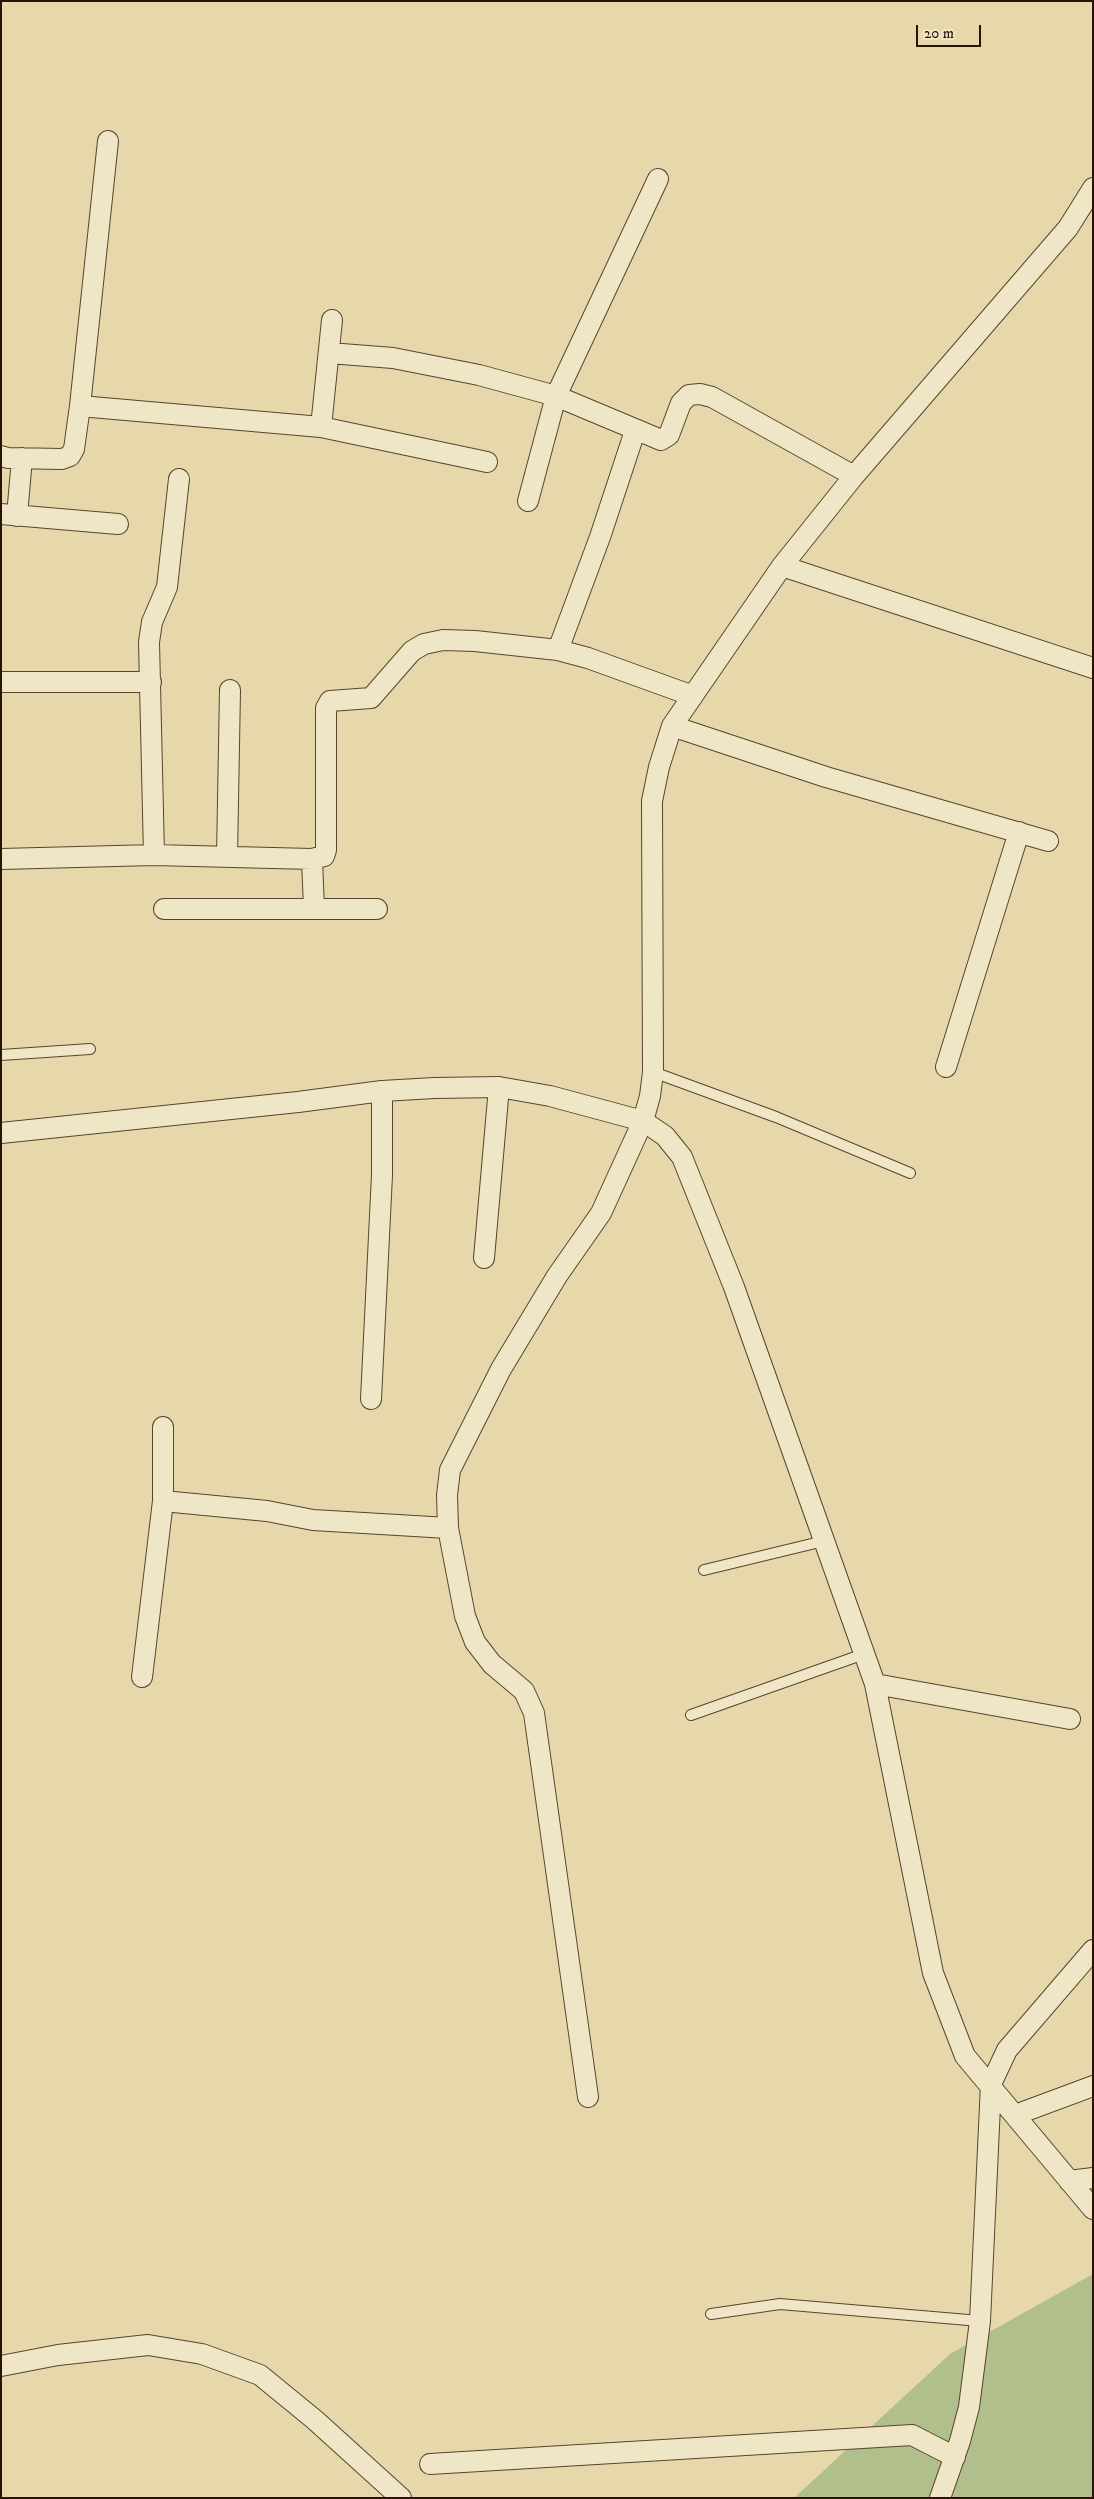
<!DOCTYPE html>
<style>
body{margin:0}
#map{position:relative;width:1094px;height:2499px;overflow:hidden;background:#e6d8ab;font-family:"IM FELL DW Pica",serif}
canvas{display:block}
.frame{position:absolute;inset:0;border:2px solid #291303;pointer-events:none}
.scale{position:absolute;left:916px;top:25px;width:65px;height:22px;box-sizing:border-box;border:2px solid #291303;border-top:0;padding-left:6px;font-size:15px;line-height:18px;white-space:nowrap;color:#291303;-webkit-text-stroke:4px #efe6c8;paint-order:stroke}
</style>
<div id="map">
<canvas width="1094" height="2499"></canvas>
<div class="frame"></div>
<div class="scale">20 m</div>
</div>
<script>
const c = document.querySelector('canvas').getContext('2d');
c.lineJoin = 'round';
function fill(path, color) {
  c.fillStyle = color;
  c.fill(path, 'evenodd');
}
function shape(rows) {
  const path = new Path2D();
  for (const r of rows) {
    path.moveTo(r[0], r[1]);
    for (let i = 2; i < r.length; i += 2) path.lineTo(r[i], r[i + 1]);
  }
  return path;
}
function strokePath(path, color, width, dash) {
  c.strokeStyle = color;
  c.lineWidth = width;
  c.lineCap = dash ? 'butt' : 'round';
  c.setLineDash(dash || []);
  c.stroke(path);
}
fill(shape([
 [1093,2274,1093,2498,794,2498,950,2354]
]), '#b1bf8c');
const service = shape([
 [1,1055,90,1049],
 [653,1072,776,1117,910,1173],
 [704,1570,824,1541],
 [691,1715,864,1654],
 [711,2314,780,2304,980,2321]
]);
const minor = shape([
 [108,141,80,406,321,427,487,462],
 [329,353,393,358,479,375,556,396,661,440,669,435,681,403,689,395,700,394,712,397,854,476],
 [321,427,332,320],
 [1,456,8,458,62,459,70,456,74,449,80,406],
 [528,501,556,396,658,179],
 [1,514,118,524],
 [17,516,22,458],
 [782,566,1093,668],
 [558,650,600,537,635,431],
 [1,682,151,682],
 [672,726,826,777,1048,841],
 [154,855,149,642,152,622,167,587,179,479],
 [227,857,230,690],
 [1,859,154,855,312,859,324,856,326,850,326,708,330,701,371,698,412,651,424,644,443,640,475,641,558,650,588,658,693,696],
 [312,859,314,909],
 [164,909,377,909],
 [946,1067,1019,832],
 [1,1133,298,1102,382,1091,434,1088,499,1087,550,1096,643,1121,665,1136,682,1157,734,1287,875,1684,933,1973,965,2056,1093,2209],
 [484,1258,499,1087],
 [371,1399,382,1175,382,1091],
 [163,1501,267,1511,313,1520,448,1528],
 [142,1677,163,1501,163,1427],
 [875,1684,1070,1719],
 [588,2097,534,1713,524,1691,492,1664,475,1642,465,1616,448,1528,447,1495,450,1470,501,1369,557,1276,601,1213,643,1121,650,1096,653,1072,652,801,659,767,672,726,782,566,854,476,1068,228,1093,188],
 [1015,2115,1093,2086],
 [1069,2181,1093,2178],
 [1,2366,58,2355,148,2345,202,2354,260,2375,315,2420,401,2498],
 [430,2464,912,2435,955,2457],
 [940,2498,960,2441,969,2407,980,2321,991,2084,1007,2050,1093,1950]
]);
strokePath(service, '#58442d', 12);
strokePath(minor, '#58442d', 22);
strokePath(service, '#efe6c8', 10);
strokePath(minor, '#efe6c8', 20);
</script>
